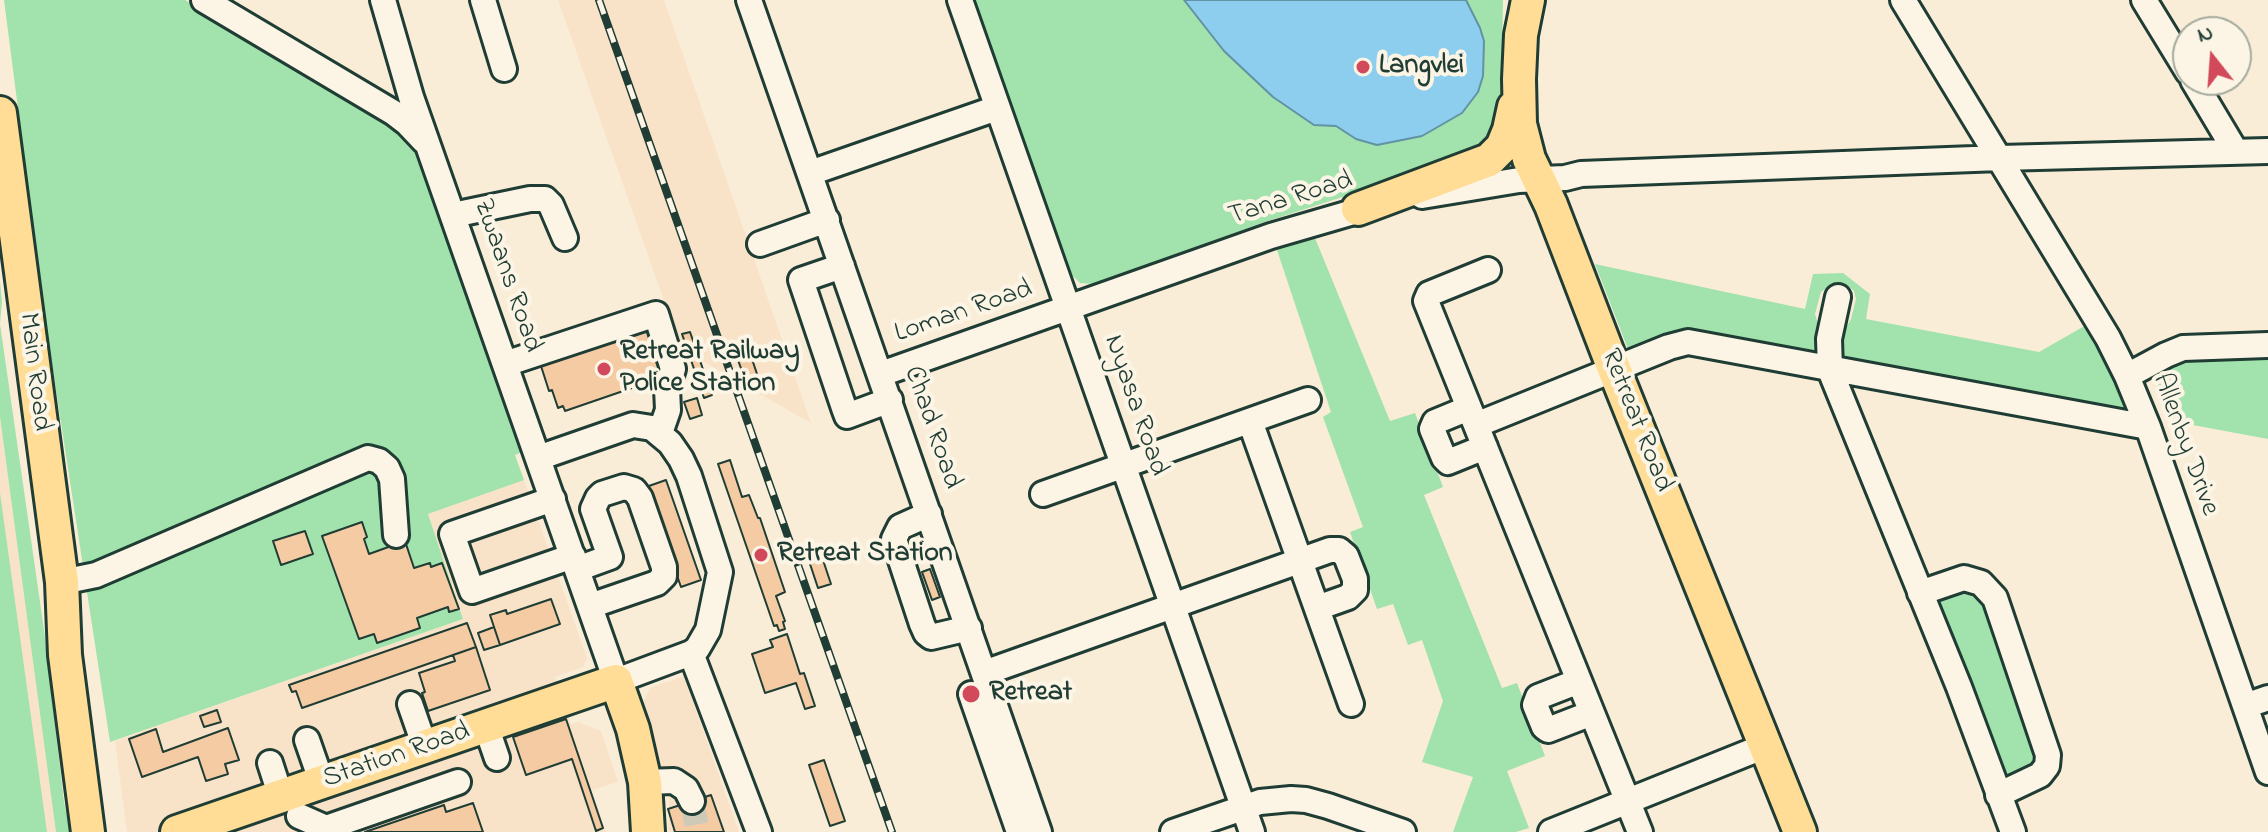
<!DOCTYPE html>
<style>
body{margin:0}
#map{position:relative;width:2268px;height:832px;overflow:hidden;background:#faedd8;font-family:"Indie Flower",sans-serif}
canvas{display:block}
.north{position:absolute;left:2172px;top:16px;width:80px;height:80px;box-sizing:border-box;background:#fcf5e5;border:2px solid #a4ab9e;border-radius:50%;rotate:343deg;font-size:22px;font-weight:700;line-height:32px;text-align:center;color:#1f3d34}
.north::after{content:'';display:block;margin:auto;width:28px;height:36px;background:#d1495b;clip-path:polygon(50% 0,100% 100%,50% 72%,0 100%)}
</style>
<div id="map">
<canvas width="2268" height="832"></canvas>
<div class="north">N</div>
</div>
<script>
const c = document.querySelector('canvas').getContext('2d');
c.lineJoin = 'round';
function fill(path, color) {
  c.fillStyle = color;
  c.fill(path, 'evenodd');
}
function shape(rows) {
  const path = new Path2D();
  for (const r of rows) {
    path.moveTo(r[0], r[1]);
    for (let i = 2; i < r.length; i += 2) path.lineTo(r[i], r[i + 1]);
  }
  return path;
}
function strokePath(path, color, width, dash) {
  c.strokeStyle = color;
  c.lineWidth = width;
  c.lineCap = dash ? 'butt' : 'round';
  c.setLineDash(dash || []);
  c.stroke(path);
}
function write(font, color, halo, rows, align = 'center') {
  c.font = font + ' "Indie Flower",sans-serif';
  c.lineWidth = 8;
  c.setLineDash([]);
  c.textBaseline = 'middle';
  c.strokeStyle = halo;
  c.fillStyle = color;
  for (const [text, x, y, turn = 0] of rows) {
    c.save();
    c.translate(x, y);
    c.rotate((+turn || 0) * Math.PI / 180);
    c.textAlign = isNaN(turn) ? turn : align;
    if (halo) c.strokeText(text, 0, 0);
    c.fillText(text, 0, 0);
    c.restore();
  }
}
fill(shape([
 [558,0,664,0,811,423,681,349],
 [0,417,56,832,0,832],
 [524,480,587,658,583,667,555,677,571,724,579,722,601,731,618,782,592,790,606,832,127,832,115,741,463,619,428,514],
 [684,676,739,832,668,832,669,798,643,702,650,688]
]), '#f8e3c8');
fill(shape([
 [4,0,185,0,386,120,414,142,526,450,515,455,524,480,428,514,463,619,110,742,46,325],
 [970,0,1503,0,1501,103,1497,131,1470,156,1268,221,1093,284,1080,283,1070,273,1065,274],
 [1315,238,1390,421,1415,413,1443,487,1424,495,1502,688,1517,683,1545,756,1507,771,1529,828,1516,832,1453,832,1473,777,1422,762,1443,701,1422,640,1408,645,1393,604,1377,609,1350,532,1363,527,1323,417,1331,412,1277,250],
 [1595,264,1805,309,1813,274,1843,273,1870,294,1866,319,2039,352,2088,324,2125,399,2125,405,2120,411,1843,360,1838,355,1838,341,1851,319,1856,299,1854,291,1848,286,1831,285,1821,292,1815,314,1822,337,1821,345,1811,354,1628,349],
 [0,282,2,301,0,324,44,630,64,802,70,832,56,832,0,417],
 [2268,353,2268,439,2171,421,2154,372,2177,357],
 [0,493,47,832,0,832],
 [1979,584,2046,753,2002,798,1923,593]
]), '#a2e2ac');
const water = shape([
 [1184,0,1466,0,1480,28,1484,41,1483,76,1478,92,1462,113,1422,136,1377,145,1356,139,1336,126,1314,125,1273,97,1224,51,1184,0]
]);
fill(water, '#8dcdee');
strokePath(water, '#6193a4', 2);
const building = shape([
 [653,328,662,353,655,355,657,363,664,361,661,378,565,411,563,406,558,408,552,390,549,391,541,366,653,328],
 [690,332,712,395,704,398,682,334,690,332],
 [749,350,759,380,747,384,736,355,749,350],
 [697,398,702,415,690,419,684,402,697,398],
 [730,460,742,497,749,495,758,518,760,518,785,592,776,596,785,621,783,622,785,629,779,631,777,625,774,626,718,464,730,460],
 [666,480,701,580,681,587,646,487,666,480],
 [362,522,367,537,364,539,369,554,405,541,414,568,430,563,431,567,442,563,459,609,449,612,448,607,417,618,420,628,377,643,374,634,359,639,322,536,362,522],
 [305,531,313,554,281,565,273,541,305,531],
 [821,554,831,584,818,588,808,558,821,554],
 [930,569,940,597,932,600,922,572,930,569],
 [551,599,560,624,500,645,490,615,506,610,507,614,551,599],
 [467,623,476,647,302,708,296,691,292,692,289,685,467,623],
 [494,627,500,645,484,650,478,633,494,627],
 [787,634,800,674,804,673,815,706,805,709,796,683,765,693,752,654,773,647,770,640,787,634],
 [476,647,490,690,428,711,422,693,425,692,419,673,455,661,453,655,476,647],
 [217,710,221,722,204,727,200,716,217,710],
 [566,719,603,828,596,831,572,759,526,775,513,737,566,719],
 [228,728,239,760,225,764,228,774,206,781,198,757,142,777,129,739,156,729,163,752,228,728],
 [824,760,845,821,830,826,809,765,824,760],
 [711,795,724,832,675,832,668,809,711,795],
 [473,803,483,832,365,832,444,805,446,812,473,803]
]);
fill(building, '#f4cba3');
strokePath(building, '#1f3d34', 2);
strokePath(shape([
 [692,801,698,832]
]), '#cecab7', 24, [24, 12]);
const minor = shape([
 [204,0,394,113,407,123,424,141],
 [383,0,411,97,616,681,691,653,697,649,708,630,720,572,689,476,681,459,670,443,652,428,633,425,538,458],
 [483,0,504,69],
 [749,0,1039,832],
 [960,0,1252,832],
 [1903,0,2108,338,2127,376,2148,427,2268,772],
 [2144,0,2188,72],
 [2193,80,2236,152],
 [810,173,997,108],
 [1422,196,1519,180,1565,178,1581,174,2000,158,2268,151],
 [453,215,530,199,545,199,551,205,565,238],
 [760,244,827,220],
 [842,266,801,280,844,408,847,416,890,400],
 [1488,270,1429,294,1426,301,1640,832],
 [1838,297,1829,339,1830,370,1959,687,2013,832],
 [505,364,656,314,673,369,667,388,668,410,660,433],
 [881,374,1271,236,1374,206],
 [2127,376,2166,355,2183,348,2268,345],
 [1469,408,1435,422,1432,429,1444,458,1448,462,1485,447],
 [1250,421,1351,704],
 [1476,425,1669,347,1688,342,2148,427],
 [1043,494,1308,400],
 [553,499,452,534,472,591,573,556],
 [929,514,900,527,894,539,922,624,926,633,931,637,969,628],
 [577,569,610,557,593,509,598,498,602,494,624,487,634,490,640,498,664,567,664,576,657,583,590,606],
 [62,582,96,575,368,458,379,461,387,468,392,479,396,535],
 [1920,593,1964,578,1981,583,1995,598,2048,755,2047,766,2040,775,1998,795],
 [691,653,759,832],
 [984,673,1330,550,1339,550,1346,556,1355,579,1355,590,1348,597,1317,608],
 [1579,681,1538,697,1535,705,1544,727,1548,730,1592,713],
 [971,694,1019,832],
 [410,704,425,747],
 [2245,706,2268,698],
 [486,726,497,758],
 [307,740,322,783],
 [270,763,281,797],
 [645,782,674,781,686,789,692,801],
 [299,816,326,828,458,782],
 [1173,832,1260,802,1291,799,1306,800,1328,806,1403,832],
 [1551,832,1765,746]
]);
const major = shape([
 [1528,0,1521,35,1519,79,1520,124,1529,159,1551,205,1614,369,1800,832],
 [0,113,62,582,65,655,88,832],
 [1358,209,1489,160,1502,147,1509,130,1514,107],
 [177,832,616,681,633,729,645,782,648,832]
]);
strokePath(minor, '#1f3d34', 30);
strokePath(major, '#1f3d34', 38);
strokePath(minor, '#fcf5e5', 24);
strokePath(major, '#ffdd96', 32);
const rail = shape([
 [599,0,892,832]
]);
strokePath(rail, '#1f3d34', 8);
strokePath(rail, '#fcf5e5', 5, [15]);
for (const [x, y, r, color] of [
 [1363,67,8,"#d1495b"],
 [604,369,8,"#d1495b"],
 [761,555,8,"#d1495b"],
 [971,694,10,"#d1495b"]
]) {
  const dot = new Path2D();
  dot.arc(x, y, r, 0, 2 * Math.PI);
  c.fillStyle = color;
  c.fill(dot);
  strokePath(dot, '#fcf5e5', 3);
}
write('bold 28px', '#1f3d34', '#fcf5e5', [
 ["Langvlei",1379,67],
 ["Retreat Railway",620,353],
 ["Police Station",620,385],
 ["Retreat Station",777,555],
 ["Retreat",989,694]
], 'left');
write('28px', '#1f3d34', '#fcf5e5', [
 ["Tana Road",1291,200,-17],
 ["Zwaans Road",506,276,71],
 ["Loman Road",964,313,-19],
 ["Main Road",33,372,83],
 ["Nyasa Road",1134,406,71],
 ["Retreat Road",1635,421,68],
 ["Chad Road",931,428,71],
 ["Allenby Drive",2184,445,70],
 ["Station Road",397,757,-19]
]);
</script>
